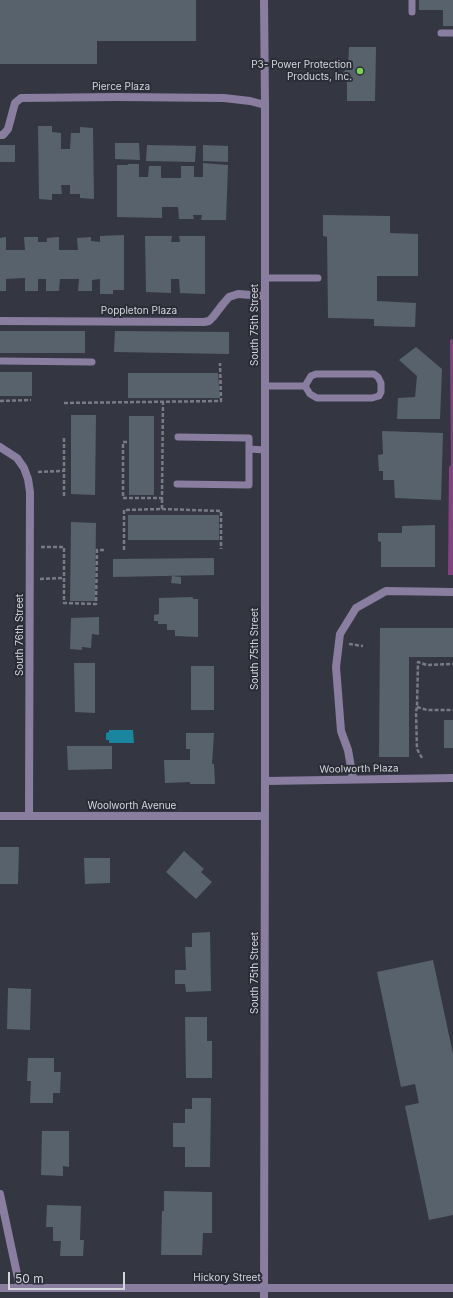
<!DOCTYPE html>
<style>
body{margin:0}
#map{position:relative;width:453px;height:1298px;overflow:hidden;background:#343742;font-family:Inter,sans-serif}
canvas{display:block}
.scale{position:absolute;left:8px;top:1272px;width:117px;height:18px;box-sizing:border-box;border:2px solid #d3d5db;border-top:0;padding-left:5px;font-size:12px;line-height:14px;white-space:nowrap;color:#d3d5db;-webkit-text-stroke:3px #2a2d37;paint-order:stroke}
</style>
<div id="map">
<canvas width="453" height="1298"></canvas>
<div class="scale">50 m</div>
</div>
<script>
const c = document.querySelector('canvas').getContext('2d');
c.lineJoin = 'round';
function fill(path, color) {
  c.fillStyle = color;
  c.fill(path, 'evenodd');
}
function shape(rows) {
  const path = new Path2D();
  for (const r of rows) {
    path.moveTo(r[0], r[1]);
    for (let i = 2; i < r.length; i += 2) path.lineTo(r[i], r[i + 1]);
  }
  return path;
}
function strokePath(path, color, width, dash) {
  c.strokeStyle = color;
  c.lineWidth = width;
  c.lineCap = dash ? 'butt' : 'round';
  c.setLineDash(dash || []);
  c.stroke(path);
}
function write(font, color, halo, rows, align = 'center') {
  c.font = font + ' Inter,sans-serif';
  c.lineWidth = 4;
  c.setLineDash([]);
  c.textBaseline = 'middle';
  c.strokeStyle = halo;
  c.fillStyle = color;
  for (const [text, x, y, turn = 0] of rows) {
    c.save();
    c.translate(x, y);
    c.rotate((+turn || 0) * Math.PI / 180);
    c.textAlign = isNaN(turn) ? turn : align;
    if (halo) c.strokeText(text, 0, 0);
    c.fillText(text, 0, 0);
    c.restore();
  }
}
fill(shape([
 [453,339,453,575,448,575,449,467,451,465,450,340]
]), '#824481');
fill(shape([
 [109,730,133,730,134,743,109,743,109,740,106,740,106,733,109,732]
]), '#19859e');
fill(shape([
 [0,0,196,0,196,41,97,41,97,64,0,64],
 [419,0,453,0,453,26,443,26,443,10,419,10],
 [349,47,376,47,375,101,347,101,347,83,341,74,348,68],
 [38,126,52,126,52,132,61,133,61,149,70,149,71,133,80,133,80,127,93,128,94,199,80,198,80,194,70,194,70,185,61,185,62,194,52,194,52,200,39,199],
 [115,143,139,143,140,160,115,159],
 [0,145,15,145,15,162,0,162],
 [147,145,196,146,195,162,146,161],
 [203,145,228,146,228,162,203,161],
 [203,163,228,165,226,220,201,220,202,215,193,215,194,219,179,219,178,207,162,207,162,218,117,217,117,165,128,165,128,164,139,164,139,177,148,177,149,166,161,166,161,178,181,178,181,166,194,166,194,177,203,177],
 [323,215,390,216,390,233,418,234,418,276,377,276,377,301,416,303,415,327,374,326,374,319,328,318,327,237,323,236],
 [124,235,124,290,113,290,113,294,100,294,100,279,92,280,92,291,78,291,79,279,60,279,59,291,46,291,46,279,38,279,38,291,25,291,25,278,6,279,6,291,0,291,0,238,6,237,6,250,25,250,24,237,38,237,38,242,47,242,47,238,59,237,59,250,78,250,77,238,91,237,91,241,100,242,100,236],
 [145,236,172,236,171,242,180,242,179,236,205,236,205,294,180,293,179,279,171,279,171,293,146,292],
 [0,331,85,331,85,353,0,353],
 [115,331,229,332,229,354,114,352],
 [416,347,442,369,440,419,397,419,398,398,415,397,417,376,399,360],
 [0,372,32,372,32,396,0,396],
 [128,373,218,373,220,398,128,398],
 [71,415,96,415,95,495,71,494],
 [129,416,154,416,154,495,129,495],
 [382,431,443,433,441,500,395,498,394,480,383,480,383,471,379,471,378,455,383,454],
 [128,515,219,515,219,540,128,540],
 [71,522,96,523,95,601,70,601],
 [435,525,435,567,381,567,381,542,378,541,378,533,402,533,402,526],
 [214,558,214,575,113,577,113,559],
 [172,576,181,577,181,584,171,583],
 [193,597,193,599,198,599,198,637,175,636,175,630,167,630,167,624,158,624,158,621,154,621,154,615,159,614,159,598],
 [99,617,99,635,92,634,91,648,82,647,82,650,70,649,71,618],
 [380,628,453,628,453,657,409,657,409,757,379,757],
 [74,663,95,663,95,713,75,712],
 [191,666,214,666,214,710,191,710],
 [444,720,453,720,453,748,444,748],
 [186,733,214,733,212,764,214,764,215,784,190,784,190,782,165,783,164,760,190,760,190,749,186,749],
 [67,746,112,746,112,769,68,770],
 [0,847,19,847,18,884,0,884],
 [184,851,204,869,201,872,212,882,196,899,166,872],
 [84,858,110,858,110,883,85,884],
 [210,932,211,991,186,992,185,984,175,984,175,970,186,970,185,947,192,947,192,933],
 [433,960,453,1054,453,1215,429,1220,405,1106,419,1103,415,1084,401,1087,377,972],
 [8,988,31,989,30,1030,7,1029],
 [185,1017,207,1017,207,1041,212,1041,212,1078,186,1078],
 [28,1058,54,1058,54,1072,61,1072,60,1093,53,1093,53,1103,30,1103,31,1081,27,1081],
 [192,1098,211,1098,210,1167,185,1167,185,1147,173,1147,173,1123,185,1123,185,1109,192,1109],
 [42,1131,69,1131,69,1167,63,1166,63,1176,41,1175],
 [164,1191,212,1192,212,1233,203,1233,202,1255,161,1255,162,1211,164,1211],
 [47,1205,81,1206,80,1240,84,1240,83,1256,60,1256,61,1241,53,1241,53,1227,46,1227]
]), '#58626c');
strokePath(shape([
 [0,401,31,400],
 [64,403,221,401,220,363],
 [64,438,64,497],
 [127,442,123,442,123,498,162,498,163,402],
 [38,472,63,471],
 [162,509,162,498],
 [41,547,64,547,64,603,96,604,97,550,104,550],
 [124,550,124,510,162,509,221,511,221,549],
 [40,579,64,578],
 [349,644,363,646],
 [417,707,427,710,453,710],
 [422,758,417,749,416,712,417,707,418,662,427,665,453,664]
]), '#787b84', 2.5, [4, 2]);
strokePath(shape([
 [412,0,412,12],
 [441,33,453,33],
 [265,278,318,278],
 [0,361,92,362],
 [265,386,305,386,311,376,316,374,374,374,378,377,381,383,381,392,379,396,372,398,317,398,310,394,305,386],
 [178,437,249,438,249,449],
 [177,484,249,485,249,449,265,450]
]), '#897da0', 7);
strokePath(shape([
 [0,135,3,135,8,129,15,103,21,98,118,97,224,98,250,101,265,105],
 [0,321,204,322,209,321,213,317,223,304,229,297,238,294,265,296],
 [0,447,17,458,24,468,28,479,30,492,29,816],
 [353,779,348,750,341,731,336,667,340,634,356,608,386,591,453,592],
 [265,781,453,778],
 [0,816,265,816],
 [0,1194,20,1288],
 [0,1288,453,1288],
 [264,1298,265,781,265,105,264,0]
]), '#897da0', 8);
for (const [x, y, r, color] of [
 [360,71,4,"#7bd155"]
]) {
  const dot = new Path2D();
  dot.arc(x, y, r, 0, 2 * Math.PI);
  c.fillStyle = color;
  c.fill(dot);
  strokePath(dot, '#2a2d37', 1.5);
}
write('10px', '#d3d5db', '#2a2d37', [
 ["P3- Power Protection",352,65],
 ["Products, Inc.",352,77]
], 'right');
write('10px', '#d3d5db', '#2a2d37', [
 ["Pierce Plaza",121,87],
 ["Poppleton Plaza",139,311],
 ["South 75th Street",255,325,-90],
 ["South 76th Street",20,635,-90],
 ["South 75th Street",255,649,-90],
 ["Woolworth Plaza",359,769,-1],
 ["Woolworth Avenue",132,806],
 ["South 75th Street",255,973,-90],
 ["Hickory Street",227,1278]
]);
</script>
